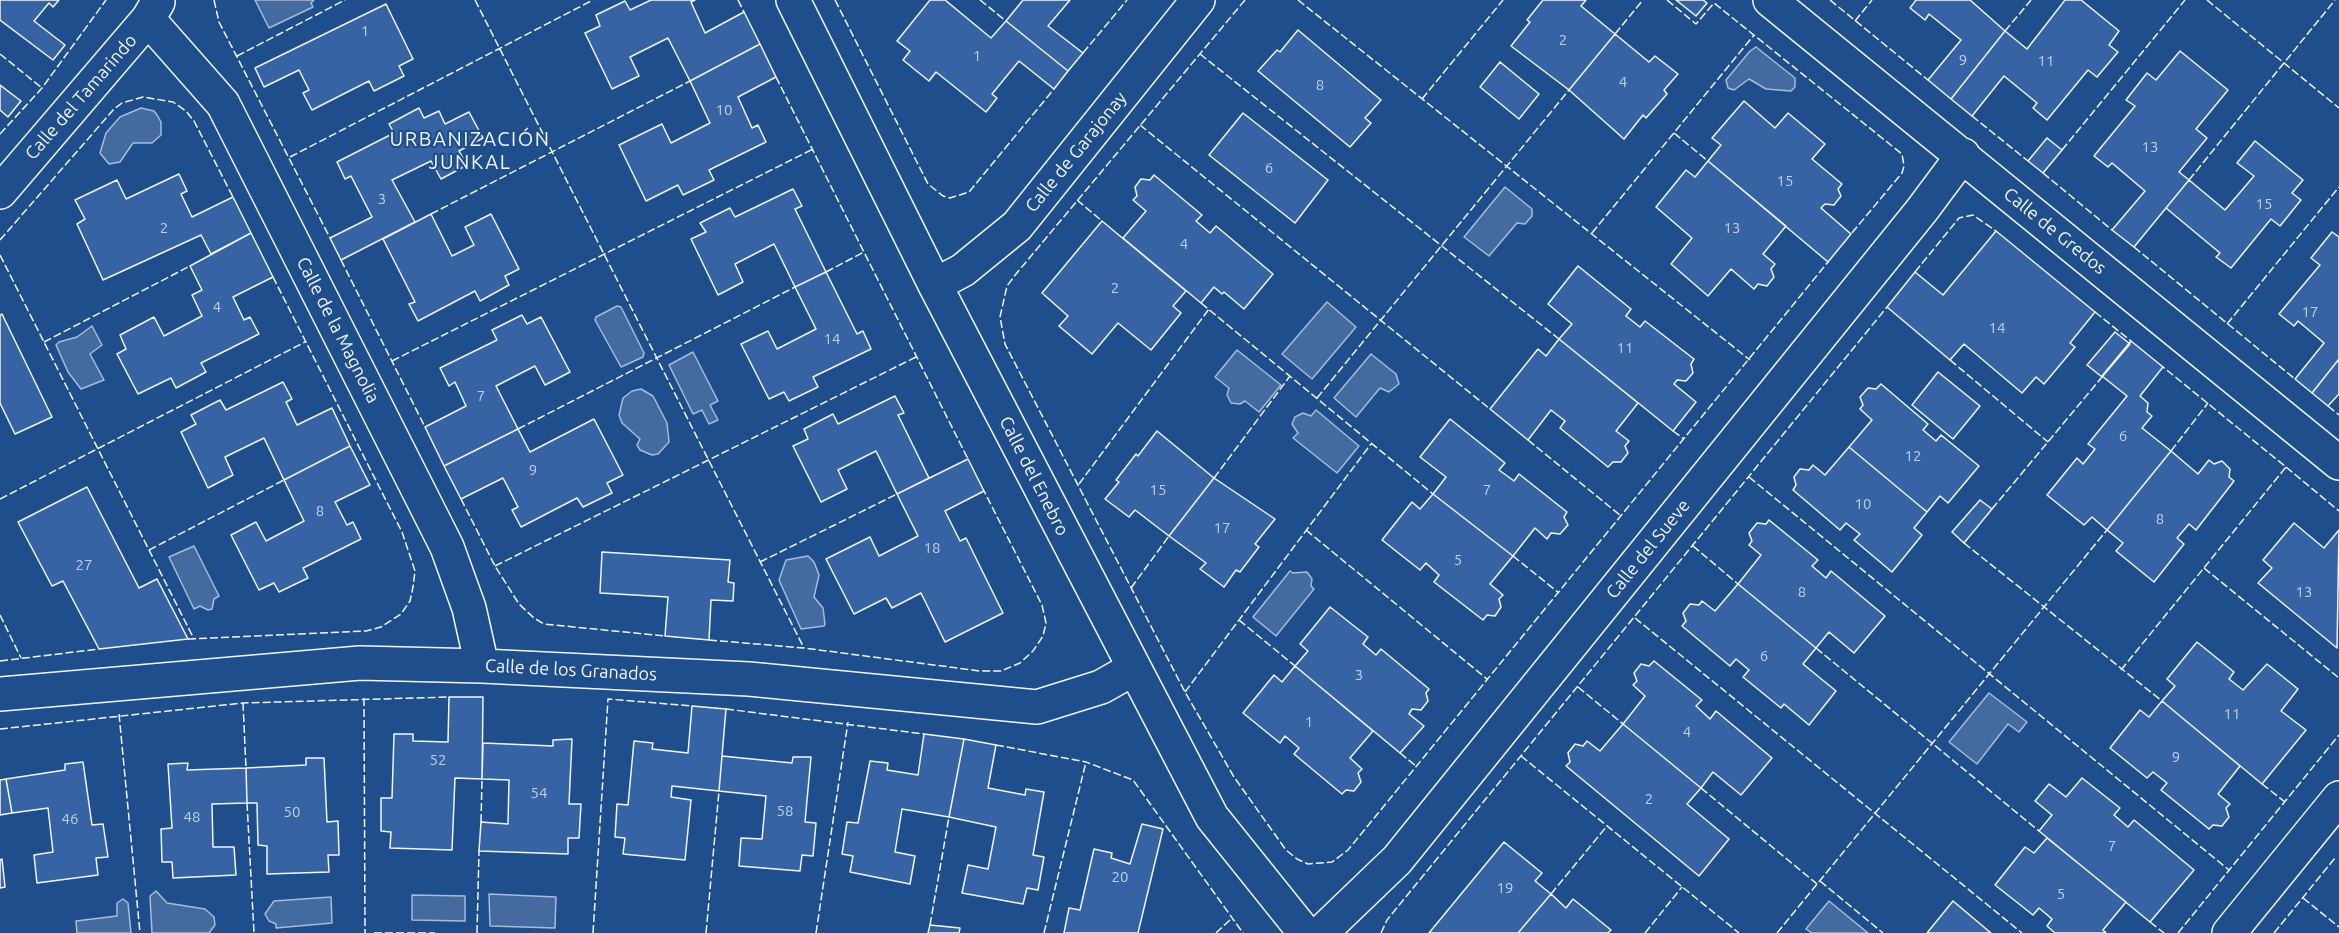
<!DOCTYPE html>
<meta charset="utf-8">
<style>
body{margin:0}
canvas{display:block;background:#1f4e8c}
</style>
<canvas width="2339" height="933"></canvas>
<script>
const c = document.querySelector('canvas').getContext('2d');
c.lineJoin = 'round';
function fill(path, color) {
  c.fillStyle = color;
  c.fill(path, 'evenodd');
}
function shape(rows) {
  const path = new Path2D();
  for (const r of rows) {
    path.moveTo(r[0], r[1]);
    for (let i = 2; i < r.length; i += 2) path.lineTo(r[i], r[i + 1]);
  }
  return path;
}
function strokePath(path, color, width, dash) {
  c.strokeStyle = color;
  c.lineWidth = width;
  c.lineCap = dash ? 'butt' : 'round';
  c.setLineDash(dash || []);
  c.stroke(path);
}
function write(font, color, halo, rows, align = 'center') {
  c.font = font + ' Ubuntu,sans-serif';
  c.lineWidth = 4.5;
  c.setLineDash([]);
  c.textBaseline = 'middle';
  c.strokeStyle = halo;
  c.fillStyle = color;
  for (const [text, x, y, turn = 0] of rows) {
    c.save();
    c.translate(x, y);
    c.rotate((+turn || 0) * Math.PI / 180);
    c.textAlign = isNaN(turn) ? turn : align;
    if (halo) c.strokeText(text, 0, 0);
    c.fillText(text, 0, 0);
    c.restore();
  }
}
const water = shape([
 [255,0,314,0,311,3,313,7,269,28,255,0],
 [1756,47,1795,78,1795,87,1791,91,1766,89,1749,79,1734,90,1728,88,1726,80,1750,51,1756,47],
 [141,108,154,111,157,115,161,122,161,135,152,143,133,143,120,162,109,164,100,153,106,133,120,117,141,108],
 [1505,187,1532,209,1532,216,1525,224,1517,223,1489,256,1464,237,1505,187],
 [1327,302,1356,327,1312,379,1282,354,1327,302],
 [617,306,621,307,644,353,643,357,621,367,595,320,596,317,617,306],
 [92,326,102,345,90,354,104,380,81,389,68,372,56,345,59,342,77,337,92,326],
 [1237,350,1281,385,1259,412,1245,401,1240,404,1231,403,1227,395,1229,388,1215,377,1237,350],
 [693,352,718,401,710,405,718,420,709,424,702,410,693,414,669,365,693,352],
 [1371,354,1396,374,1399,384,1389,392,1380,388,1356,417,1334,398,1371,354],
 [641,389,653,396,667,423,669,442,658,454,652,455,640,450,637,445,640,439,622,423,619,415,623,398,632,391,641,389],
 [1316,410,1359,446,1337,473,1293,438,1298,433,1292,424,1295,417,1303,413,1311,416,1316,410],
 [194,546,219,596,214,599,212,609,208,610,200,606,194,609,169,557,194,546],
 [808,556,814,562,819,575,814,597,823,608,825,624,824,626,801,629,779,580,786,560,808,556],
 [1290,571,1293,573,1307,572,1312,579,1311,586,1314,589,1276,636,1253,617,1290,571],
 [1989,693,2027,722,2019,732,2008,724,1977,764,1949,742,1989,693],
 [156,891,167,903,205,909,214,917,215,925,209,933,152,933,150,896,156,891],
 [489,894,556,897,555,928,490,926,489,894],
 [412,895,465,896,465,921,412,920,412,895],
 [331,897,332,923,276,928,276,924,269,921,265,914,274,901,331,897],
 [123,899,128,903,131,933,77,933,76,921,117,916,117,903,123,899],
 [1829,901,1868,933,1812,933,1806,929,1829,901]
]);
fill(water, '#446ba0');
strokePath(water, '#a8bbd7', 1.5);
const building = shape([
 [0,0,59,0,53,7,49,3,34,21,65,45,53,60,0,20,0,0],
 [695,0,691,2,705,33,744,12,760,44,690,81,668,38,630,57,639,76,612,89,585,33,600,26,596,15,625,1,630,10,651,0,695,0],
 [930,0,945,0,991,38,1006,21,1068,71,1054,89,1019,61,992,94,997,98,986,112,936,72,929,81,903,60,910,51,897,41,930,0],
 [1023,0,1070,0,1048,26,1083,53,1068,71,1006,21,1023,0],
 [1543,0,1586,0,1581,6,1615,34,1569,90,1511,46,1530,22,1527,20,1543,0],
 [1676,0,1703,0,1707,3,1696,16,1676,0],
 [1916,0,1970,0,2005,31,1951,99,1928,80,1961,40,1929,14,1925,20,1910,8,1916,0],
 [2065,0,2081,0,2119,31,2109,45,2118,52,2097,77,2088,70,2047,120,2033,108,2037,103,2004,76,1972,116,1951,99,2005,31,2027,49,2065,0],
 [386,4,413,59,399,66,404,76,374,91,369,81,312,110,303,93,309,90,299,70,264,87,255,68,386,4],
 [1298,30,1381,100,1365,118,1371,123,1350,147,1258,71,1277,50,1280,52,1298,30],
 [1615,34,1649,62,1655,56,1678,74,1664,90,1667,94,1646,118,1643,115,1624,139,1569,90,1615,34],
 [760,44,776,77,738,97,752,128,758,125,766,142,709,170,714,180,683,195,678,185,646,201,619,145,662,124,671,143,710,123,690,81,760,44],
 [2180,51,2228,90,2196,129,2207,138,2179,172,2189,180,2134,247,2112,230,2145,191,2112,163,2108,167,2094,156,2135,106,2126,100,2147,73,2156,80,2180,51],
 [1500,62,1539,94,1519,119,1480,87,1500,62],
 [0,85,21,101,8,117,0,110,0,85],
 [1744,101,1775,128,1788,113,1825,144,1812,159,1842,184,1838,189,1841,196,1834,205,1825,204,1821,208,1851,234,1828,262,1708,161,1721,145,1712,138,1744,101],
 [419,108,424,118,439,111,445,124,469,112,483,138,459,151,467,165,441,179,431,161,392,180,415,222,341,260,330,238,372,217,351,176,345,179,337,162,394,133,389,124,419,108],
 [1243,113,1328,180,1295,223,1209,155,1243,113],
 [2047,138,2062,150,2043,173,2028,161,2047,138],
 [2255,141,2303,180,2292,193,2301,200,2280,226,2271,219,2231,268,2216,257,2220,253,2166,208,2189,180,2225,210,2254,176,2237,163,2255,141],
 [1708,161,1786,226,1763,254,1775,264,1771,269,1774,277,1767,286,1758,284,1754,289,1731,269,1708,296,1671,264,1692,238,1656,207,1686,170,1695,177,1708,161],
 [179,174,187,191,181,194,192,217,233,197,251,233,211,254,201,235,103,280,77,224,85,219,75,200,117,180,126,199,179,174],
 [1154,175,1202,215,1196,221,1210,233,1216,226,1273,274,1244,309,1224,292,1222,294,1214,287,1201,303,1123,238,1146,211,1133,200,1137,196,1135,187,1141,179,1150,180,1154,175],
 [793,189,802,206,795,209,826,272,795,287,774,244,735,264,743,282,718,295,691,239,706,232,700,223,730,208,735,217,793,189],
 [431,214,452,256,474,245,465,227,491,214,519,269,505,276,509,285,480,301,475,291,418,321,409,304,415,302,383,239,431,214],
 [1102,221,1186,291,1173,306,1181,313,1151,350,1118,323,1092,354,1059,326,1068,316,1042,293,1102,221],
 [1996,231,2095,312,2070,343,2075,347,2044,384,2036,377,2022,393,1964,344,1950,360,1887,307,1915,272,1943,295,1996,231],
 [2332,232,2339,237,2339,359,2312,393,2295,379,2324,343,2298,321,2294,326,2279,314,2320,265,2311,258,2332,232],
 [251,233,273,277,233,297,244,320,250,317,259,334,201,363,206,372,176,388,171,378,138,394,117,354,126,349,120,335,154,317,164,336,202,316,192,295,202,290,190,266,251,233],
 [1578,266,1631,309,1626,316,1640,327,1645,321,1694,359,1691,364,1693,373,1686,381,1677,380,1674,384,1696,402,1673,431,1559,339,1572,324,1548,304,1578,266],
 [826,272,857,334,863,331,871,349,813,377,818,387,789,401,784,392,769,399,741,344,768,331,777,349,816,329,795,287,826,272],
 [2,314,52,417,15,434,0,403,0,315,2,314],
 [522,315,527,324,541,317,570,372,545,385,535,366,496,386,518,429,444,466,425,427,466,406,455,382,449,386,440,368,497,340,492,330,522,315],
 [2115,332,2130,344,2102,377,2087,365,2115,332],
 [1559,339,1638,403,1616,431,1629,441,1625,446,1628,453,1621,462,1613,462,1608,467,1560,428,1565,421,1551,410,1528,440,1490,409,1538,349,1546,356,1559,339],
 [2131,341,2163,367,2140,396,2148,403,2147,412,2152,416,2142,428,2171,451,2107,530,2092,517,2084,525,2047,495,2077,458,2083,464,2095,449,2088,444,2127,396,2102,376,2131,341],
 [2339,359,2339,394,2328,406,2312,393,2339,359],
 [1938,372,1980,406,1953,439,1912,405,1938,372],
 [283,382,292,399,286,402,297,425,332,408,350,446,284,480,264,438,225,457,233,475,208,488,181,432,196,424,191,415,220,400,226,410,283,382],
 [1881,384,1928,424,1923,430,1936,441,1941,435,1979,466,1948,503,1940,496,1927,512,1849,447,1872,420,1860,409,1863,405,1860,397,1868,388,1876,389,1881,384],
 [895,396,904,413,898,415,929,478,897,494,876,451,838,470,847,489,821,502,793,446,808,439,804,429,833,414,838,424,895,396],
 [594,419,623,475,607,483,612,493,583,507,577,498,521,527,512,510,518,507,503,478,461,499,444,466,518,429,530,452,594,419],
 [1450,419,1505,463,1499,470,1514,481,1519,474,1567,512,1564,517,1568,525,1560,534,1551,533,1547,539,1535,528,1513,556,1433,494,1446,477,1420,457,1450,419],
 [1157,431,1214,478,1169,536,1135,510,1129,517,1105,499,1119,482,1116,480,1136,454,1138,456,1157,431],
 [350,446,370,485,335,502,347,525,353,522,361,539,303,568,308,578,279,592,274,583,259,590,231,535,256,522,266,541,304,521,284,480,350,446],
 [1849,447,1927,512,1914,528,1922,535,1892,572,1854,540,1860,534,1846,523,1840,530,1793,490,1796,485,1794,477,1800,469,1809,470,1813,465,1825,475,1849,447],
 [2171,451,2198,474,2209,460,2214,464,2222,461,2230,469,2229,477,2234,481,2196,530,2189,524,2177,538,2184,544,2154,582,2116,551,2123,543,2107,530,2171,451],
 [968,459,984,491,945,511,960,541,966,538,1003,613,945,642,921,593,892,608,886,598,854,614,826,559,870,537,879,556,918,536,897,494,968,459],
 [1214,478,1275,519,1255,544,1259,547,1240,572,1236,570,1224,587,1200,569,1206,563,1169,536,1214,478],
 [87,487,139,588,157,579,188,639,99,649,63,581,52,586,18,522,87,487],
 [1433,494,1513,556,1490,584,1503,595,1499,599,1501,607,1495,616,1487,615,1483,620,1434,582,1439,575,1426,563,1420,570,1382,540,1412,502,1420,509,1433,494],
 [1980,500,1992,509,1964,543,1952,532,1980,500],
 [1769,520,1818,560,1812,566,1826,578,1831,571,1885,616,1854,653,1829,632,1816,648,1738,584,1761,555,1749,545,1752,541,1749,533,1757,523,1766,524,1769,520],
 [2294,523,2324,548,2339,530,2337,648,2258,583,2272,568,2263,560,2294,523],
 [602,552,730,560,728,582,734,583,733,601,711,600,709,640,665,636,668,597,600,593,602,552],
 [1738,584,1816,648,1803,664,1836,691,1809,725,1784,704,1781,708,1743,677,1749,670,1736,659,1730,666,1682,626,1686,621,1683,613,1690,604,1699,605,1702,601,1715,611,1738,584],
 [1330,607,1368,637,1363,644,1376,655,1381,649,1429,689,1426,693,1428,701,1421,710,1412,709,1409,714,1424,726,1400,753,1295,666,1308,651,1300,644,1330,607],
 [2197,642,2234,672,2229,679,2243,690,2267,664,2298,689,2281,711,2306,730,2262,784,2162,701,2175,686,2167,679,2197,642],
 [1654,661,1702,700,1696,706,1710,719,1716,711,1772,758,1741,795,1713,772,1701,788,1623,724,1645,696,1633,685,1637,681,1634,673,1641,664,1649,666,1654,661],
 [1295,666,1373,731,1350,758,1362,769,1358,773,1361,782,1354,791,1346,790,1342,794,1294,754,1299,748,1285,736,1280,743,1243,713,1274,675,1282,682,1295,666],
 [449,697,483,697,482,779,455,778,452,850,390,848,391,832,381,831,381,798,392,798,394,734,413,734,413,741,448,742,449,697],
 [2162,701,2240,766,2218,794,2230,804,2226,808,2229,817,2222,826,2213,825,2209,829,2161,790,2167,783,2153,772,2147,778,2110,748,2140,710,2149,717,2162,701],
 [692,706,726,709,719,791,672,786,671,797,691,800,685,860,623,854,625,838,615,837,617,804,628,805,634,741,653,743,652,749,688,753,692,706],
 [1623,724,1701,788,1687,804,1729,839,1699,876,1566,766,1570,762,1568,753,1575,744,1583,746,1587,741,1600,751,1623,724],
 [924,734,964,739,949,817,902,809,895,852,915,856,910,884,850,872,853,856,842,854,847,822,858,823,870,761,888,763,887,770,918,775,924,734],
 [572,739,569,804,581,804,579,838,568,838,568,854,479,851,481,822,508,824,509,780,482,779,483,743,553,746,553,740,572,739],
 [964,739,996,745,988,788,1025,795,1026,789,1044,792,1033,855,1044,857,1038,890,1027,888,1023,904,962,893,968,865,988,869,996,827,949,817,964,739],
 [722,756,792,763,793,757,811,757,805,822,816,823,813,856,802,855,800,871,739,866,741,838,762,839,766,796,719,791,722,756],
 [306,758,324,758,327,822,338,821,339,855,328,855,329,872,267,874,267,846,258,845,257,803,247,803,246,768,306,765,306,758],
 [83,762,92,825,103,824,108,857,96,858,98,875,37,883,34,855,53,852,48,808,12,813,6,779,65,770,65,764,83,762],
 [188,763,187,770,246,768,247,803,212,804,213,847,234,847,236,875,173,878,172,862,162,862,161,829,172,828,168,764,188,763],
 [2082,778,2120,808,2114,815,2128,827,2134,820,2194,870,2150,922,2039,831,2052,815,2035,801,2049,784,2066,797,2082,778],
 [6,779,12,813,0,815,0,780,6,779],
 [1142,824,1163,829,1138,933,1064,933,1069,908,1080,910,1094,849,1112,853,1111,858,1130,864,1142,824],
 [2047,838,2126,902,2103,930,2106,933,2055,933,2047,926,2052,919,2039,908,2033,915,1995,885,2025,847,2034,853,2047,838],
 [1504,842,1542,873,1535,881,1551,894,1518,933,1429,933,1504,842],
 [2,859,5,887,0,888,0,860,2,859],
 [1551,894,1566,908,1573,899,1611,930,1608,933,1518,933,1551,894],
 [1953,901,1991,933,1927,933,1953,901],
 [930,925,960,928,959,933,928,933,930,925]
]);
fill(building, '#3563a3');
strokePath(building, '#f2f6ff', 1.5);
const minor = shape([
 [793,0,935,285,1212,817,1305,933],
 [1770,0,2339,463],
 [148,19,223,104,447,547,469,608,482,666],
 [0,192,148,19,158,2],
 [935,285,963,270,1017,226,1198,0],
 [0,694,360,663,482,666,749,679,1037,707,1101,687,1133,669],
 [1321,933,1397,860,1922,210,1963,155],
 [2229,933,2339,798]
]);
strokePath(minor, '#f2f6ff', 36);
strokePath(minor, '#1f4e8c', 33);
strokePath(shape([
 [214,0,219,22,330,238],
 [475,0,804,648],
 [738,0,744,12],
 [835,0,928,184,943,196,950,198,969,192,1054,89],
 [980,0,1006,21],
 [1245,0,1016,274,1007,286,1000,317,1005,344,1185,692,1234,777,1286,850,1297,859,1308,864,1332,862,1348,850,1828,262],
 [1298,0,1750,360],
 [1667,0,1696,24,1714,3,1902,154,1904,166,1902,173,1851,234],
 [1830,0,1928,80],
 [2207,0,2339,108],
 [1855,21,1872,0],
 [2005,31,2031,0],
 [1615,34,1643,0],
 [1083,53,1127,0],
 [0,54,42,88],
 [1200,54,1559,339],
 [237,56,345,0],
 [776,77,968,459],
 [1422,99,1503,0],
 [1972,116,2028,161],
 [1140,125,1490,409],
 [1674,133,1708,161],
 [0,134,42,88,106,0],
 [2062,150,2185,0],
 [290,157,593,0],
 [2043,173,2112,230],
 [2189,180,2335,0],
 [1077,200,1102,221],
 [431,214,690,81],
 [1592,233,1754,35],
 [0,240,114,109,122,103,143,97,173,102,186,111,194,121,233,197],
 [2134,247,2295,379],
 [0,255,194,639],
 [341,260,425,427],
 [826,272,864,252],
 [1915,272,1959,218,1973,215,1996,231],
 [1201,303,1433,494],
 [2095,312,2131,341],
 [2227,324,2339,187],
 [44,342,190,266],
 [1950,360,2048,442],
 [392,361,813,149],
 [1317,398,1569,90],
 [2328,406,2339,415],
 [518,429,795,287],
 [1673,431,1684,439],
 [1528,440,1621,516],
 [2171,451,2208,403],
 [2286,467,2339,511],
 [1749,477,2229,870],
 [1214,478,1290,376],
 [1079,484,1209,309],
 [0,499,305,342],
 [461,499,495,566,519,604,534,618,544,624,665,636],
 [1992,509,2102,377],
 [1306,530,1487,679],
 [1964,543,2162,701],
 [1693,546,1738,584],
 [149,550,284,480],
 [1513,556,1559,593],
 [760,562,897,494],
 [495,566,916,357],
 [2204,568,2339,678],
 [1131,588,1169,536],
 [0,615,21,658],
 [1635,618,2022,933],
 [1239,620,1295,666],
 [188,639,366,631,381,627,401,614,410,601,413,587,415,571,402,532,273,277],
 [709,640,804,648,980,671,1001,671,1020,663,1033,651,1043,636,1046,623,1042,605,984,491],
 [1816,648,2039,831],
 [0,661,99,649],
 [2121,670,2286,467,2163,367],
 [1578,687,1623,724],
 [1185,692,1371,444],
 [364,698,365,933],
 [243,703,246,768],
 [726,709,924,734],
 [119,714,140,933],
 [0,729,243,703,449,697],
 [996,745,1086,762,1133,780,1243,933],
 [1400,753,1416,766],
 [1521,756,1739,933],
 [2262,784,2285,802],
 [1701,788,1817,884],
 [247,803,254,933],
 [481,822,482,779],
 [1820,881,1883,933],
 [1551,894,1607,826],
 [2303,898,2339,927],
 [2150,922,2164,933],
 [930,925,949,817],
 [374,933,435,933],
 [477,933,479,851],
 [593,933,608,699,692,706],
 [706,933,719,791],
 [816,933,848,722],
 [1044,933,1086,762],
 [1216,933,1231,919],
 [1381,933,1387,920,1887,307],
 [1645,933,1682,887],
 [1777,933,2107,530],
 [2178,933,2339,735],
 [2274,933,2335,858]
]), '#f2f6ff', 1.5, [8, 3]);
write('15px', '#c3d1e8', null, [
 ["1",365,31],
 ["2",1563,40],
 ["1",977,56],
 ["9",1963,60],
 ["11",2046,61],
 ["4",1623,82],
 ["8",1320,85],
 ["10",724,110],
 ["13",2150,147],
 ["6",1269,168],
 ["15",1785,181],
 ["3",382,199],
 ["15",2264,204],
 ["2",164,228],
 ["13",1732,228],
 ["4",1184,244],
 ["2",1115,288],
 ["4",217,307],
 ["17",2310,312],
 ["14",1997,328],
 ["14",832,339],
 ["11",1625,348],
 ["7",481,396],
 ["6",2123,436],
 ["12",1913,456],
 ["9",533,470],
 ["15",1158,490],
 ["7",1487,490],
 ["10",1863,504],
 ["8",320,511],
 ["8",2160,519],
 ["17",1222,528],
 ["18",932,548],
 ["5",1458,560],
 ["27",84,565],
 ["8",1802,592],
 ["13",2304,592],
 ["6",1764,656],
 ["3",1359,675],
 ["11",2232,714],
 ["1",1309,722],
 ["4",1687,732],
 ["9",2176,757],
 ["52",438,760],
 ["54",539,793],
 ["2",1649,799],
 ["58",785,811],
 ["50",292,812],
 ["48",192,817],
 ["46",70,819],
 ["7",2112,846],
 ["20",1120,877],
 ["19",1505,888],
 ["5",2061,894]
]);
write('18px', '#f2f6ff', '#1f4e8c', [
 ["Calle del Tamarindo",81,97,-49],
 ["Calle de Garajonay",1076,152,-51],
 ["Calle de Gredos",2055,231,39],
 ["Calle de la Magnolia",338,330,63],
 ["Calle del Enebro",1034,476,63],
 ["Calle del Sueve",1648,549,-51],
 ["Calle de los Granados",571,670,3]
]);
c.letterSpacing = '1.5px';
write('20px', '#f2f6ff', '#1f4e8c', [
 ["URBANIZACIÓN",470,139],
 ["JUNKAL",470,162]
]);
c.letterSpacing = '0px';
</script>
